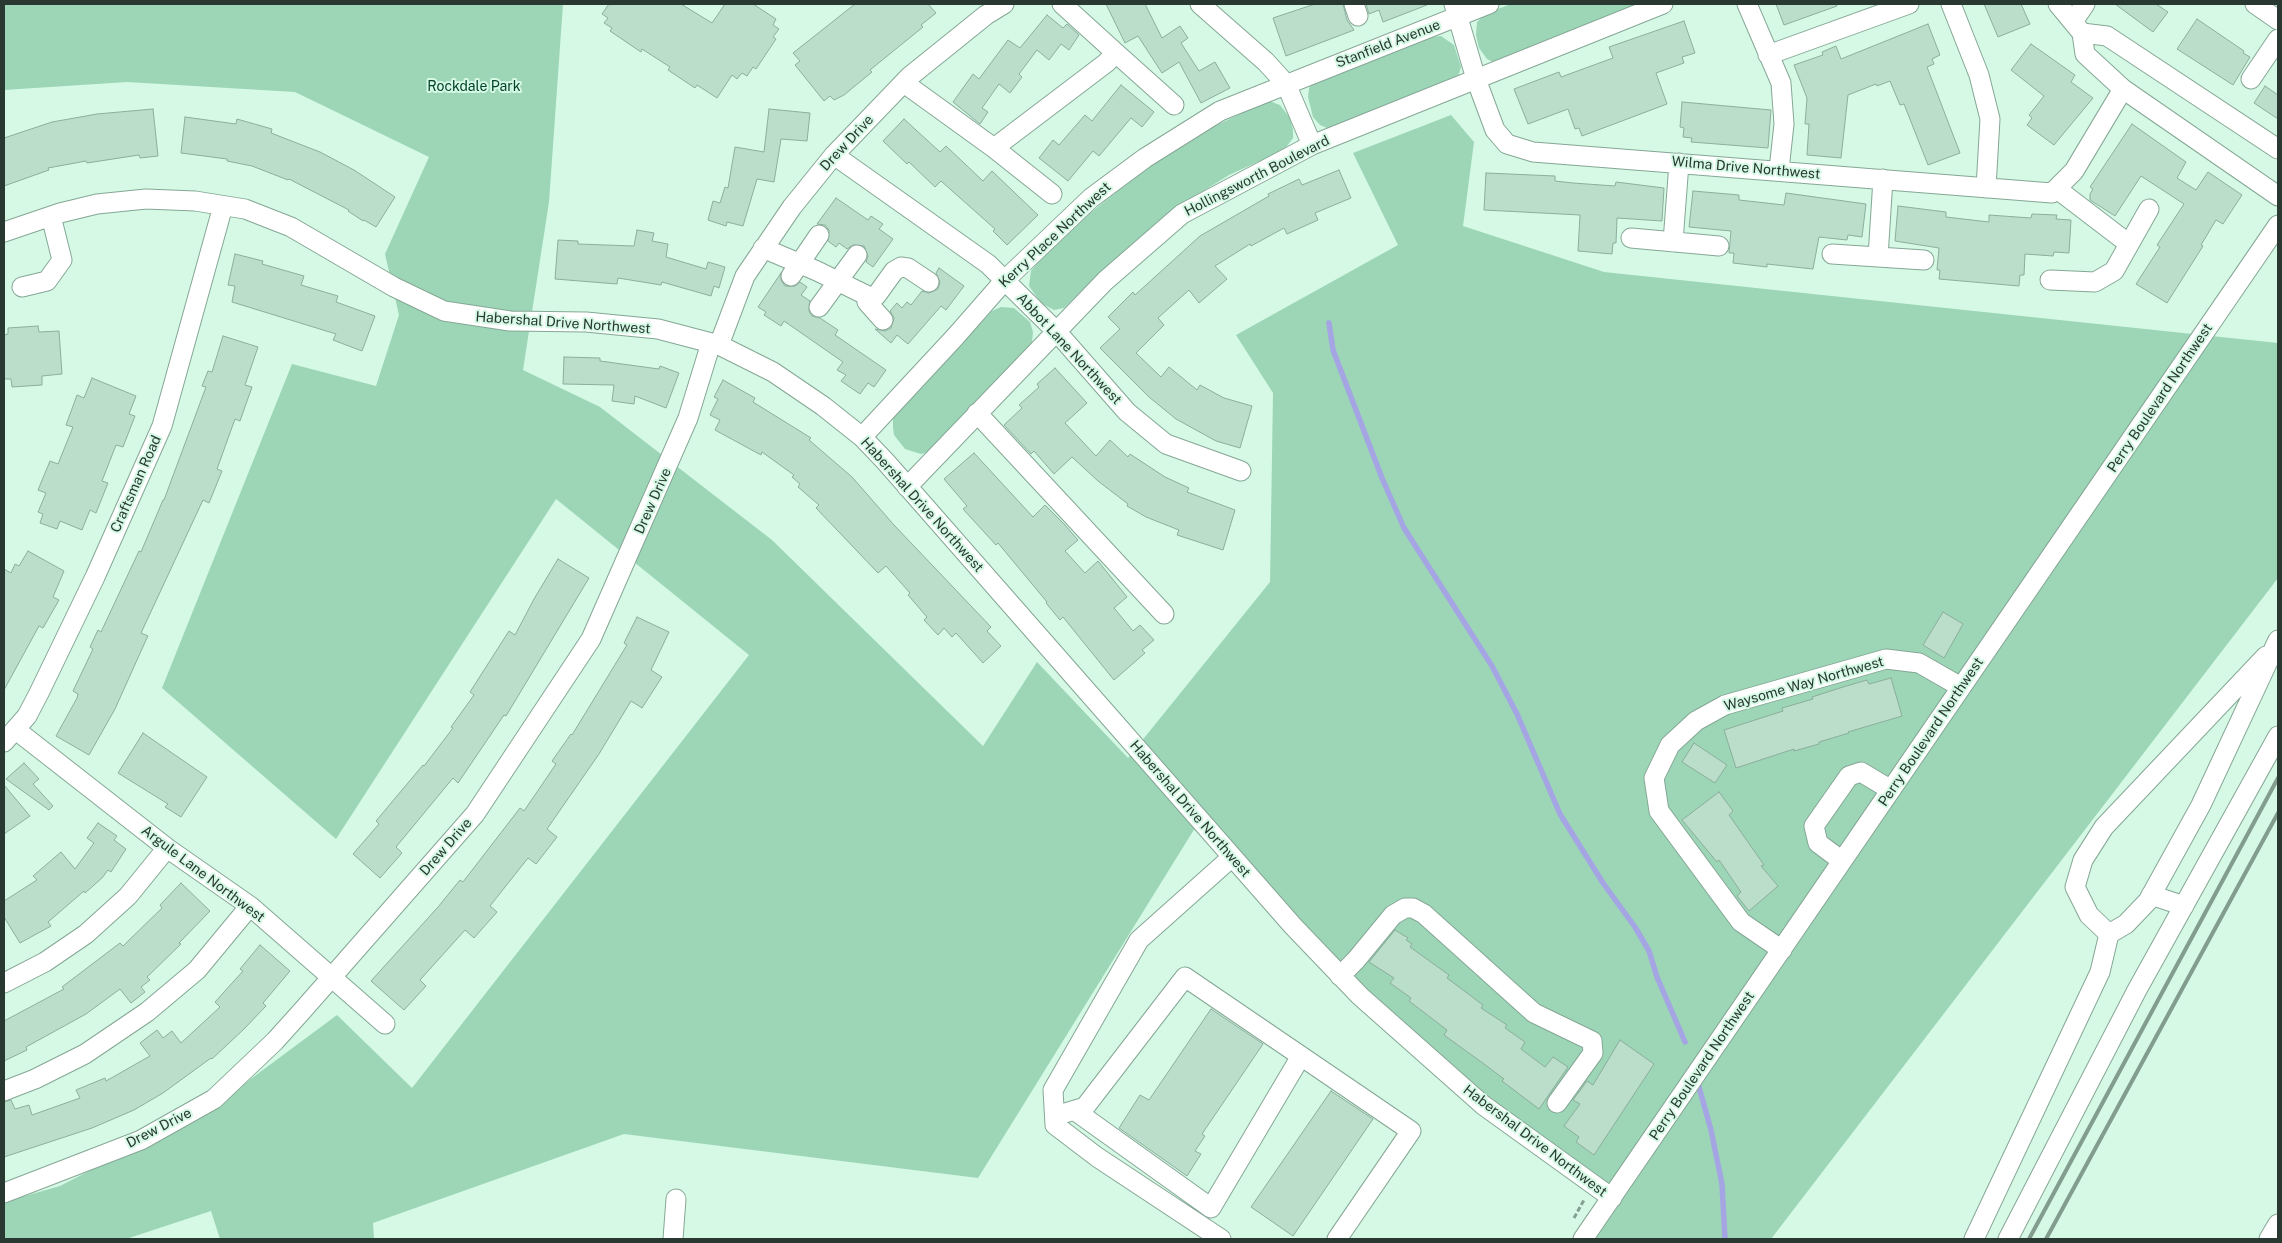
<!DOCTYPE html>
<style>
body{margin:0}
#map{position:relative;width:2282px;height:1243px;overflow:hidden;background:#d5f9e5;font-family:"Public Sans",sans-serif}
canvas{display:block}
.frame{position:absolute;inset:0;border:5px solid #293830;pointer-events:none}
</style>
<div id="map">
<canvas width="2282" height="1243"></canvas>
<div class="frame"></div>
</div>
<script>
const c = document.querySelector('canvas').getContext('2d');
c.lineJoin = 'round';
function fill(path, color) {
  c.fillStyle = color;
  c.fill(path, 'evenodd');
}
function shape(rows) {
  const path = new Path2D();
  for (const r of rows) {
    path.moveTo(r[0], r[1]);
    for (let i = 2; i < r.length; i += 2) path.lineTo(r[i], r[i + 1]);
  }
  return path;
}
function strokePath(path, color, width, dash) {
  c.strokeStyle = color;
  c.lineWidth = width;
  c.lineCap = dash ? 'butt' : 'round';
  c.setLineDash(dash || []);
  c.stroke(path);
}
function write(font, color, halo, rows, align = 'center') {
  c.font = font + ' "Public Sans",sans-serif';
  c.lineWidth = 4;
  c.setLineDash([]);
  c.textBaseline = 'middle';
  c.strokeStyle = halo;
  c.fillStyle = color;
  for (const [text, x, y, turn = 0] of rows) {
    c.save();
    c.translate(x, y);
    c.rotate((+turn || 0) * Math.PI / 180);
    c.textAlign = isNaN(turn) ? turn : align;
    if (halo) c.strokeText(text, 0, 0);
    c.fillText(text, 0, 0);
    c.restore();
  }
}
fill(shape([
 [4,4,563,4,549,202,523,370,600,407,772,540,983,746,1037,662,1128,758,1270,582,1273,393,1236,335,1398,245,1353,153,1451,115,1474,142,1463,226,1604,272,2278,343,2278,578,1771,1239,1575,1239,1610,1186,1452,1080,1195,828,978,1178,624,1134,373,1223,374,1239,220,1239,211,1211,126,1239,4,1239,4,1202,60,1186,213,1107,337,1015,412,1088,749,655,556,499,336,839,162,688,292,364,376,386,399,315,385,254,429,157,295,92,127,82,4,90],
 [1511,4,1649,4,1501,63,1493,62,1487,59,1479,48,1476,35,1477,22,1487,13],
 [1441,36,1454,45,1461,67,1458,77,1337,129,1327,128,1320,125,1313,117,1308,97,1309,88,1313,83,1430,37],
 [1265,102,1272,102,1280,105,1290,118,1293,130,1293,138,1284,150,1229,175,1184,203,1115,259,1064,308,1054,310,1041,303,1029,286,1031,271,1044,255,1085,217,1148,167,1176,148,1219,124],
 [1001,307,1014,308,1030,322,1033,332,1032,342,1027,351,929,452,921,454,905,449,894,435,893,427,893,417,899,409,992,311]
]), '#9cd6b7');
strokePath(shape([
 [1329,323,1333,350,1382,478,1404,528,1492,666,1517,714,1560,814,1603,883,1635,927,1649,951,1657,977,1685,1042],
 [1697,1080,1711,1130,1722,1184,1725,1239]
]), '#a5a5e4', 5.5);
const building = shape([
 [609,4,681,4,712,23,725,4,753,4,776,19,773,25,779,29,773,37,776,39,756,69,753,67,747,76,742,73,737,79,732,75,717,98,697,85,695,88,668,70,670,67,642,49,641,52,610,31,612,28,604,23,608,18,602,14,609,4],
 [855,4,928,4,936,13,921,25,923,27,870,70,872,72,844,95,834,100,830,96,824,101,795,65,800,61,793,53,855,4],
 [1106,4,1145,4,1162,38,1180,26,1188,38,1181,43,1199,71,1215,62,1230,88,1201,103,1179,62,1162,73,1138,36,1125,43,1106,4],
 [1315,4,1343,4,1347,20,1354,30,1286,56,1273,18,1315,4],
 [1366,4,1427,4,1427,5,1383,22,1379,10,1369,14,1366,4],
 [1776,4,1836,4,1837,6,1784,25,1776,4],
 [1984,4,2021,4,2030,24,1998,37,1984,4],
 [2115,4,2156,4,2168,12,2153,32,2115,4],
 [1047,15,1063,28,1067,24,1079,35,1069,50,1061,44,1049,60,1037,50,1019,74,1022,77,1010,93,999,84,982,108,988,112,980,124,953,102,973,74,979,79,1008,40,1020,48,1047,15],
 [2197,19,2244,51,2243,53,2250,57,2233,85,2177,49,2197,19],
 [1684,21,1695,53,1682,57,1684,63,1656,73,1667,104,1582,136,1579,128,1575,129,1568,109,1528,124,1514,89,1559,72,1561,77,1613,58,1609,47,1684,21],
 [1928,24,1940,55,1932,59,1934,64,1927,67,1960,153,1928,165,1904,104,1900,105,1890,81,1877,86,1876,84,1848,95,1841,158,1807,155,1809,124,1805,124,1807,98,1794,65,1823,55,1822,52,1836,46,1841,59,1928,24],
 [2031,44,2075,75,2071,82,2093,98,2054,145,2027,125,2032,118,2029,115,2044,96,2011,70,2031,44],
 [1121,85,1154,112,1142,127,1131,118,1099,156,1093,151,1068,181,1039,158,1053,140,1059,145,1085,115,1092,121,1121,85],
 [2265,86,2278,95,2278,119,2254,103,2265,86],
 [1682,102,1771,110,1768,148,1691,142,1692,138,1683,137,1684,128,1680,127,1682,102],
 [153,109,158,156,140,158,139,155,87,163,86,161,48,168,49,170,4,186,4,138,52,122,97,114,153,109],
 [769,109,810,113,807,141,781,139,774,182,757,179,743,226,727,222,726,226,708,220,713,201,720,203,725,187,728,188,735,147,764,152,769,109],
 [185,117,236,124,237,119,272,129,271,133,320,152,354,170,395,197,376,227,364,220,363,221,348,211,349,210,289,179,288,180,252,166,227,161,227,159,181,153,185,117],
 [904,119,940,152,946,146,983,181,992,171,1038,215,1007,245,993,231,995,229,941,181,935,187,909,162,907,164,883,141,904,119],
 [2132,124,2186,162,2177,178,2196,190,2208,172,2242,195,2223,224,2216,220,2201,245,2203,246,2167,303,2136,284,2160,247,2157,245,2184,204,2141,176,2115,216,2090,200,2090,194,2093,189,2090,187,2132,124],
 [1339,170,1351,198,1315,213,1318,220,1287,234,1284,228,1251,246,1250,244,1215,266,1227,279,1199,303,1189,290,1158,318,1164,325,1136,353,1161,377,1169,367,1197,390,1200,385,1224,398,1252,406,1240,448,1216,441,1176,419,1149,397,1100,348,1120,329,1108,317,1133,292,1135,295,1200,236,1269,196,1268,194,1299,179,1302,185,1339,170],
 [1486,173,1555,176,1555,181,1573,183,1615,186,1616,182,1664,188,1662,221,1617,218,1616,243,1613,243,1612,254,1578,251,1580,215,1484,210,1486,173],
 [1693,191,1739,195,1739,200,1784,205,1786,193,1866,204,1862,237,1848,235,1847,240,1819,237,1813,269,1767,264,1767,267,1733,263,1734,253,1729,253,1731,231,1689,227,1693,191],
 [836,198,868,220,871,216,883,224,879,229,893,239,873,267,866,262,868,256,864,246,853,245,847,249,839,243,836,247,828,241,829,230,825,225,817,224,836,198],
 [1898,206,1946,212,1946,217,1989,222,1989,215,2031,218,2032,214,2057,215,2056,219,2071,220,2069,253,2054,252,2053,256,2025,254,2024,275,2020,275,2019,286,1939,279,1940,270,1937,270,1939,248,1895,241,1898,206],
 [637,230,654,233,652,241,668,244,666,257,706,269,708,262,725,267,719,288,714,286,711,296,662,282,661,285,618,278,617,284,555,279,558,240,578,241,578,244,634,246,637,230],
 [235,254,263,261,262,264,304,276,301,285,338,296,336,302,375,316,362,351,333,340,336,334,232,302,235,286,228,285,235,254],
 [939,268,964,286,946,310,941,306,908,344,897,335,891,343,875,329,885,331,891,328,894,318,890,311,897,303,902,308,907,302,911,305,922,291,929,293,938,289,940,282,936,273,939,268],
 [781,273,781,280,785,286,795,286,800,282,807,287,801,295,810,301,809,311,812,316,820,318,838,330,835,335,886,370,874,387,868,383,860,394,841,381,846,375,837,370,843,362,784,321,781,326,764,315,766,312,758,307,781,273],
 [38,326,39,332,59,331,62,374,42,376,42,385,12,387,11,379,4,379,4,335,8,334,8,328,38,326],
 [223,336,258,347,245,385,252,387,240,421,235,419,217,469,222,471,209,503,203,500,141,633,148,636,146,640,115,709,89,755,56,736,77,698,78,694,73,691,93,649,90,647,98,630,101,632,139,551,141,552,163,500,164,500,206,387,202,386,208,371,212,372,223,336],
 [564,357,600,358,600,361,659,369,660,366,679,373,666,408,635,396,634,404,612,401,614,385,563,384,564,357],
 [1055,368,1087,403,1065,423,1096,456,1110,440,1128,457,1130,454,1165,477,1189,488,1187,492,1235,510,1223,550,1177,535,1179,530,1146,517,1127,506,1128,504,1098,481,1072,457,1054,474,1034,451,1031,454,1004,425,1022,408,1019,405,1039,387,1037,384,1055,368],
 [92,378,136,396,129,414,135,416,123,447,116,445,102,481,108,483,96,513,90,510,82,530,60,521,57,529,40,523,43,514,38,512,46,493,38,490,50,461,58,464,73,427,66,425,77,395,84,398,92,378],
 [723,380,755,398,753,402,811,438,809,440,852,477,894,525,991,627,987,631,1001,646,983,663,956,633,952,637,944,628,938,635,924,620,927,617,908,595,910,593,886,566,878,573,816,508,819,505,798,487,800,484,792,477,794,475,762,452,761,455,715,430,720,420,710,415,718,399,714,397,723,380],
 [974,453,1033,517,1045,505,1064,524,1078,540,1065,551,1085,573,1098,561,1127,597,1114,608,1133,631,1140,625,1154,640,1142,650,1145,653,1114,680,1063,617,1060,620,1046,603,1047,602,998,543,996,545,963,509,967,506,944,479,974,453],
 [28,551,64,571,53,597,59,600,43,628,39,626,4,690,4,569,11,573,15,564,19,566,28,551],
 [558,559,589,578,506,716,504,715,458,783,453,778,396,847,402,853,380,878,353,854,379,824,376,821,423,765,424,766,453,728,451,727,474,695,470,692,509,631,515,635,534,599,558,559],
 [1943,612,1963,624,1944,658,1923,645,1943,612],
 [637,617,669,632,651,670,662,677,642,708,631,701,599,754,547,829,557,837,536,864,528,858,490,906,497,912,474,938,465,930,420,980,426,986,404,1010,371,981,438,907,460,880,463,882,520,808,524,811,556,764,552,761,571,734,572,735,627,645,624,643,637,617],
 [1891,678,1902,716,1848,732,1849,733,1819,742,1819,744,1794,751,1794,749,1736,768,1724,730,1783,711,1782,708,1813,699,1812,697,1843,687,1867,680,1869,684,1891,678],
 [143,733,207,777,181,817,165,807,168,804,118,773,143,733],
 [1694,743,1727,765,1715,783,1682,762,1694,743],
 [24,763,39,779,33,784,53,806,49,810,6,779,24,763],
 [4,785,30,816,4,834,4,785],
 [1719,792,1733,811,1729,815,1764,865,1761,866,1778,886,1749,911,1737,896,1741,892,1719,860,1717,862,1682,820,1719,792],
 [98,823,117,836,114,840,126,849,111,872,108,870,102,878,85,893,84,891,48,922,51,926,20,943,4,917,4,901,37,880,33,876,61,852,75,869,94,843,87,838,98,823],
 [181,883,210,911,179,943,181,944,147,977,150,980,141,987,145,992,131,1003,120,989,86,1014,26,1047,27,1050,4,1061,4,1021,64,989,62,987,120,943,123,946,162,908,160,905,181,883],
 [1395,930,1408,938,1406,940,1412,944,1410,947,1449,975,1447,978,1483,1005,1481,1008,1507,1025,1505,1028,1525,1042,1521,1049,1545,1067,1553,1057,1568,1067,1539,1109,1502,1081,1504,1079,1484,1064,1444,1035,1447,1030,1409,1001,1411,998,1390,983,1394,978,1369,962,1395,930],
 [260,945,290,971,263,1003,266,1006,244,1029,212,1059,211,1058,163,1093,134,1110,92,1128,4,1157,4,1102,11,1100,15,1109,29,1105,32,1115,80,1098,76,1090,105,1078,106,1081,150,1056,140,1043,157,1030,163,1038,172,1031,181,1043,220,1007,215,1002,243,971,240,969,260,945],
 [1211,1009,1263,1044,1202,1134,1205,1136,1195,1151,1201,1154,1187,1176,1119,1128,1140,1095,1149,1100,1211,1009],
 [1620,1040,1654,1064,1594,1155,1576,1142,1579,1137,1564,1126,1580,1104,1573,1100,1587,1081,1593,1085,1620,1040],
 [1331,1091,1373,1119,1293,1236,1251,1207,1331,1091]
]);
fill(building, '#badeca');
strokePath(building, '#8cae9b', 1);
const minor = shape([
 [1200,4,1266,62,1286,84,1312,145],
 [1354,4,1358,16],
 [1454,4,1476,79,1495,130,1507,144,1533,152,2052,193,2074,171,2123,89],
 [1747,4,1781,83,1784,124,1779,170],
 [1951,4,1979,75,1990,119,1986,188],
 [2058,4,2082,33,2085,54,2123,89,2278,196],
 [2255,4,2278,20],
 [2073,22,2085,4],
 [2082,33,2107,36,2278,149],
 [1116,53,1174,105],
 [1768,55,1909,4],
 [2251,79,2278,39],
 [904,83,994,148,1106,63,1116,53,1062,4],
 [994,148,1052,194],
 [834,155,988,264,1056,331,1127,412,1166,444,1241,471],
 [2057,189,2129,244],
 [4,232,60,213,97,204,146,199,195,201,245,209,291,227,394,287,444,311,510,321,586,322,658,329,719,345,773,372,823,406,862,437,885,461,1293,926,1360,996,1483,1105,1612,1198],
 [1631,238,1719,246],
 [1673,242,1679,163],
 [763,248,817,271,870,297,876,296,894,271,901,267,908,268,929,282],
 [1832,254,1924,260],
 [1878,257,1883,179],
 [791,276,819,235],
 [2050,280,2095,282,2114,271,2149,209],
 [22,287,47,281,62,260,51,216],
 [866,295,867,302,883,320],
 [819,307,857,255],
 [719,345,745,276,792,207,834,155,909,77,986,15,1004,4],
 [977,413,1164,614],
 [862,437,955,337,1005,280,1091,198,1145,158,1220,111,1489,4],
 [907,487,1105,281,1182,214,1312,145,1663,4],
 [16,730,167,848,250,906,385,1024],
 [4,742,27,716,39,693,95,577,162,426,223,206],
 [1842,861,1818,843,1814,826,1849,776,1861,772,1891,790],
 [2151,895,2184,906],
 [2109,934,2089,915,2075,887,2083,860,2104,827,2266,656],
 [1782,950,1741,922,1659,811,1654,778,1670,745,1696,721,1725,705,1886,659,1919,663,1961,687],
 [1340,976,1356,960,1393,915,1405,908,1413,908,1424,914,1534,1013,1592,1041,1593,1053,1557,1103],
 [4,983,45,962,86,934,128,896,167,848],
 [4,1091,35,1079,85,1054,147,1012,197,970,250,906],
 [1074,1110,1211,1208,1301,1056],
 [1055,1116,1085,1107,1185,977,1411,1131,1337,1239],
 [4,1193,141,1140,214,1099,275,1041,302,1011,475,814,591,639,688,418,711,343],
 [673,1239,676,1199],
 [1221,1239,1097,1157,1055,1125,1053,1090,1139,940,1232,857],
 [1583,1239,2278,225],
 [1974,1239,2100,972,2109,934,2126,924,2148,901,2201,805,2278,640],
 [2008,1239,2137,990,2278,736],
 [2269,1239,2278,1224]
]);
strokePath(minor, '#85a795', 21);
strokePath(shape([
 [1574,1218,1584,1200]
]), '#85a091', 3, [5, 2.5]);
strokePath(minor, '#fff', 19);
strokePath(shape([
 [2029,1239,2278,778],
 [2046,1239,2278,813]
]), '#829c8e', 4);
write('14px', '#293830', '#d5f9e5', [
 ["Stanfield Avenue",1388,44,-21],
 ["Drew Drive",847,143,-47],
 ["Wilma Drive Northwest",1746,168,5],
 ["Hollingsworth Boulevard",1257,176,-27],
 ["Kerry Place Northwest",1055,235,-43],
 ["Habershal Drive Northwest",563,323,4],
 ["Abbot Lane Northwest",1069,349,47],
 ["Perry Boulevard Northwest",2160,398,-56],
 ["Craftsman Road",136,484,-66],
 ["Drew Drive",653,501,-66],
 ["Habershal Drive Northwest",922,505,48],
 ["Waysome Way Northwest",1804,684,-16],
 ["Perry Boulevard Northwest",1931,732,-56],
 ["Habershal Drive Northwest",1190,809,49],
 ["Drew Drive",446,847,-49],
 ["Argule Lane Northwest",203,874,37],
 ["Perry Boulevard Northwest",1702,1066,-56],
 ["Drew Drive",159,1128,-27],
 ["Habershal Drive Northwest",1535,1141,37]
]);
write('14px', '#04432b', '#d5f9e5', [
 ["Rockdale Park",474,87]
]);
</script>
